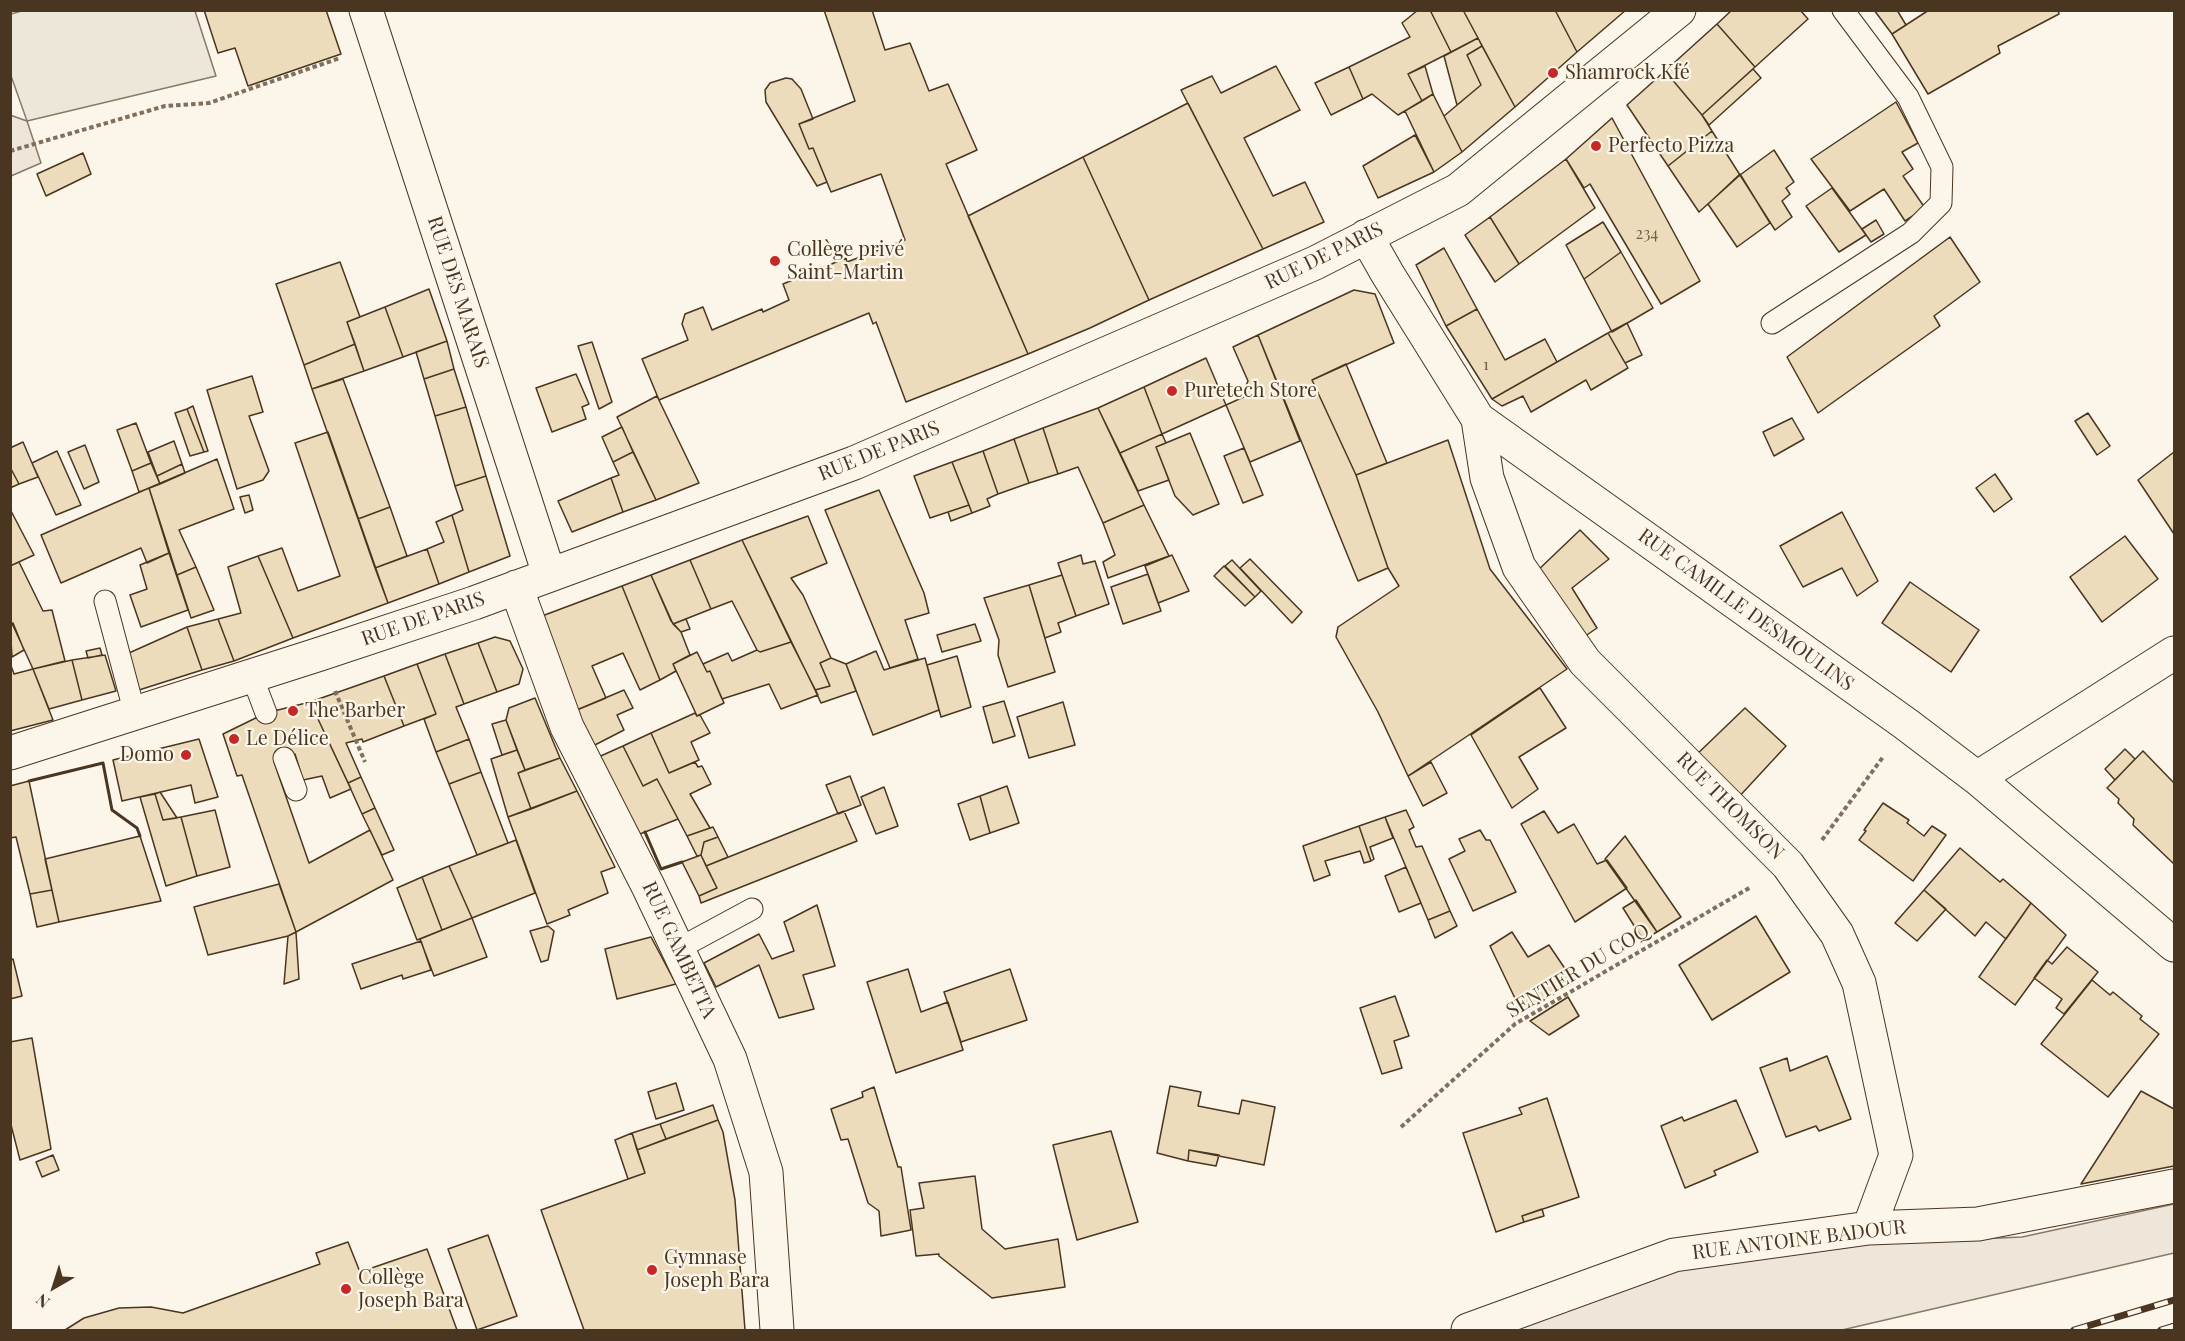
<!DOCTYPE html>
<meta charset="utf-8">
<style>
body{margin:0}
#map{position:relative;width:2185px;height:1341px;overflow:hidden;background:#fbf6e9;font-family:"Playfair Display",serif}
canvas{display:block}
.frame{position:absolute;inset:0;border:12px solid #4a3520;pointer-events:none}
.north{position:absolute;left:24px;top:1257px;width:60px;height:60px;-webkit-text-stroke:4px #fbf6e9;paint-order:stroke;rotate:219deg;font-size:16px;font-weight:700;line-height:24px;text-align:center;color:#4a3520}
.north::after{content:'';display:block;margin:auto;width:21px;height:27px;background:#4a3520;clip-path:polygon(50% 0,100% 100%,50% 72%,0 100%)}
</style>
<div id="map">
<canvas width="2185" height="1341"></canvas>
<div class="frame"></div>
<div class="north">N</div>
</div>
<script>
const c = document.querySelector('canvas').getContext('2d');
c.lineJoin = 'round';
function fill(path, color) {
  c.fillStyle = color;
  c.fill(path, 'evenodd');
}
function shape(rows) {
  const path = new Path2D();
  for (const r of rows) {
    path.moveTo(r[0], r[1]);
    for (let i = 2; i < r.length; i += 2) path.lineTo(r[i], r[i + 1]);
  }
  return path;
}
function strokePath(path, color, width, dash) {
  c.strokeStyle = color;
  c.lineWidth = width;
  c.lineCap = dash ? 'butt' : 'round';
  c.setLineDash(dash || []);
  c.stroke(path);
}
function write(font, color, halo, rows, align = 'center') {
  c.font = font + ' "Playfair Display",serif';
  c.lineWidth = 4.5;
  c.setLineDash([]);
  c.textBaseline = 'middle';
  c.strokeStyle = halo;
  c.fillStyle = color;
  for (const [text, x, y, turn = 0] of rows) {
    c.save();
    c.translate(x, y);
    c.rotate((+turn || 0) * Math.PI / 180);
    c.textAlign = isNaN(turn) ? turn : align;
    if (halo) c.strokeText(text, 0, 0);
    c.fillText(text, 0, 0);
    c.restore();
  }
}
const green = shape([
 [10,115,27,121,41,163,11,176,10,115],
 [2174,1204,2174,1253,1842,1330,1503,1330,1683,1268,1864,1244,2022,1237,2174,1204]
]);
fill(green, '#ede6d9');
strokePath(green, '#887966', 1.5);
const parking = shape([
 [25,10,195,11,216,76,27,121,10,73,11,14,25,10]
]);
fill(parking, '#ede7d9');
strokePath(parking, '#887966', 1.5);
const building = shape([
 [204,10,326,10,341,54,248,86,235,48,218,53,204,10],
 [824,10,872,10,885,50,910,43,929,91,948,84,977,150,946,164,1028,354,906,402,876,322,873,324,869,313,659,400,642,359,688,340,682,324,685,314,703,307,712,330,762,309,763,312,789,300,783,284,846,258,847,262,905,240,881,174,831,192,813,148,809,149,799,124,855,101,824,10],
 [1418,10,1430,10,1451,52,1408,74,1422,101,1398,115,1372,94,1363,99,1349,67,1410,37,1402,23,1418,10],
 [1430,10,1463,10,1478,38,1451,52,1430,10],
 [1463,10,1555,10,1577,52,1515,107,1463,10],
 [1555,10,1626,10,1577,52,1555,10],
 [1732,10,1800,10,1808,19,1755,67,1717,24,1732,10],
 [1874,10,1897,10,1906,25,1892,34,1874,10],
 [1929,10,2058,10,2059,14,1998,46,2000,53,1928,94,1892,34,1929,10],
 [1717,24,1755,67,1702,115,1665,71,1717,24],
 [1478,38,1482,46,1467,55,1481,85,1457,105,1444,56,1478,38],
 [1482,46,1515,107,1462,152,1444,116,1481,85,1467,55,1482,46],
 [1276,66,1300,110,1244,138,1273,196,1305,182,1324,222,1263,249,1181,90,1212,76,1221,93,1276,66],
 [1425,66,1433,94,1422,101,1408,74,1425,66],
 [1349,67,1363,99,1331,115,1315,83,1349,67],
 [1753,69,1761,78,1709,125,1702,115,1753,69],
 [1665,71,1702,115,1712,131,1668,166,1627,105,1665,71],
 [786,78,792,79,801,89,813,119,799,124,809,149,813,148,827,182,817,186,766,102,765,90,770,83,786,78],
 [1433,94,1462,152,1434,172,1405,111,1433,94],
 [1896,102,1918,143,1902,152,1913,169,1903,176,1925,208,1905,221,1884,189,1850,211,1811,159,1896,102],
 [1188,103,1263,249,1149,300,1083,157,1188,103],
 [1612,118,1700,281,1661,304,1590,184,1584,188,1566,159,1612,118],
 [1712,131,1740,175,1699,212,1668,166,1712,131],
 [1415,135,1434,172,1378,198,1363,166,1415,135],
 [1774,150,1794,182,1786,188,1790,194,1782,201,1792,217,1775,230,1740,175,1774,150],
 [83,153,91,174,46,196,37,174,83,153],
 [1083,157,1149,300,1090,328,1028,354,968,216,1083,157],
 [1566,159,1595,208,1519,264,1490,217,1566,159],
 [1740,174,1770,223,1737,247,1708,204,1740,174],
 [1832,188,1866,235,1839,252,1806,206,1832,188],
 [1490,217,1519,264,1495,282,1465,235,1490,217],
 [1876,220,1884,234,1871,242,1862,229,1876,220],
 [1603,222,1621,252,1584,279,1566,245,1603,222],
 [1950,237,1980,282,1934,316,1940,326,1818,413,1787,357,1950,237],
 [1444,248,1477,309,1446,326,1416,265,1444,248],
 [1621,252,1653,308,1612,332,1584,279,1621,252],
 [340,262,360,317,347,322,355,344,304,365,276,284,340,262],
 [429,289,447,341,403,357,385,307,429,289],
 [1354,290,1375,294,1394,343,1312,380,1356,475,1388,568,1358,581,1258,335,1354,290],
 [385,307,403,357,364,371,347,322,385,307],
 [1477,309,1505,360,1545,339,1557,362,1492,399,1446,326,1477,309],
 [1627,323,1642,355,1625,363,1608,333,1627,323],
 [1608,333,1628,368,1591,390,1586,380,1531,412,1523,396,1502,406,1492,399,1608,333],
 [1258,335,1300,441,1250,462,1226,405,1248,395,1245,388,1248,381,1233,347,1258,335],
 [447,341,454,369,424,379,416,352,447,341],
 [592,342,612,402,599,409,578,346,592,342],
 [355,344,364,371,312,389,304,365,355,344],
 [1206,358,1226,405,1162,434,1144,387,1206,358],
 [1346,364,1387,463,1356,475,1312,380,1346,364],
 [454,369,466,407,435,416,424,379,454,369],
 [576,374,589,404,582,407,586,419,552,432,536,388,576,374],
 [252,376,263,412,249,416,269,471,263,480,237,489,207,390,252,376],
 [343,379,390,507,358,519,312,389,343,379],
 [1144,387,1162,434,1120,453,1098,408,1144,387],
 [657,396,699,483,656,500,617,417,657,396],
 [193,406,208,451,204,452,187,409,193,406],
 [466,407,486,476,455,486,435,416,466,407],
 [1098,408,1144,505,1103,523,1078,467,1058,474,1043,428,1098,408],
 [187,409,204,452,190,456,175,413,187,409],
 [2088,413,2110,446,2097,455,2075,421,2088,413],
 [1792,418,1804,439,1774,456,1763,432,1792,418],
 [136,423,151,463,132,471,117,430,136,423],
 [622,427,633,452,613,462,602,437,622,427],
 [1043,428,1058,474,1029,483,1014,439,1043,428],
 [328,432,388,603,293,638,258,556,282,548,298,591,340,576,295,443,328,432],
 [1190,433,1219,504,1193,515,1175,496,1156,447,1190,433],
 [1162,434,1166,443,1156,447,1169,480,1138,491,1120,453,1162,434],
 [1014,439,1029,483,998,494,983,451,1014,439],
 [1448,440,1490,569,1567,669,1408,776,1378,712,1336,637,1338,627,1399,586,1388,568,1356,475,1448,440],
 [174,441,182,464,157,476,148,452,174,441],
 [23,442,38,477,19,484,10,467,10,448,23,442],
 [85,445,99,482,84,489,68,452,85,445],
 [1244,448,1263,495,1243,503,1224,456,1244,448],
 [57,451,81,505,56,515,32,463,57,451],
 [983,451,998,494,987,499,990,506,972,513,952,462,983,451],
 [633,452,656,500,623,512,611,478,619,475,613,462,633,452],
 [2174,452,2174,534,2138,480,2174,452],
 [217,459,234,509,179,530,196,567,177,575,149,488,217,459],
 [952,462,969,505,930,518,914,476,952,462],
 [151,463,160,484,139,492,132,471,151,463],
 [182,464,185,473,160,484,157,476,182,464],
 [10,467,19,484,10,488,10,467],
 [1995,474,2012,499,1994,512,1976,488,1995,474],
 [486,476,510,556,469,572,452,515,463,510,455,486,486,476],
 [611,478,623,512,572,532,558,501,611,478],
 [149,488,169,553,147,563,141,548,61,583,41,535,149,488],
 [879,490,924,593,929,613,905,620,918,659,890,668,825,510,879,490],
 [249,495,253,510,245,513,240,497,249,495],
 [969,505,972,513,951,521,948,512,969,505],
 [1144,505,1169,556,1108,578,1103,562,1115,555,1103,523,1144,505],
 [390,507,407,556,375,568,358,519,390,507],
 [10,509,34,555,10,566,10,509],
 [1842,512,1878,581,1857,596,1842,568,1803,587,1780,546,1842,512],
 [452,515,469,572,439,584,427,549,444,542,436,522,452,515],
 [808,516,827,563,791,578,803,595,831,658,820,663,830,686,815,690,742,540,808,516],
 [1580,530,1609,559,1572,588,1597,628,1578,641,1535,573,1580,530],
 [2125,536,2158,579,2102,622,2070,577,2125,536],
 [742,540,791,642,760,652,757,650,732,601,711,609,690,560,742,540],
 [427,549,439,584,388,603,375,568,427,549],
 [169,553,188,610,141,627,130,595,147,589,140,565,169,553],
 [1081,555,1083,564,1095,561,1109,604,1076,616,1058,563,1081,555],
 [1172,555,1189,591,1158,603,1145,566,1172,555],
 [258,556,293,638,234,661,218,619,241,613,228,567,258,556],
 [1250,559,1302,612,1292,623,1240,568,1250,559],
 [690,560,711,609,673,624,651,575,690,560],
 [1232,560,1261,591,1255,597,1225,566,1232,560],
 [19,562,43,611,52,610,65,661,33,669,10,619,10,566,19,562],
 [1224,566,1255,597,1245,606,1214,576,1224,566],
 [196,567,214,610,191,618,177,575,196,567],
 [1148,574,1161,611,1123,624,1111,587,1148,574],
 [651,575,671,621,681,632,690,655,673,664,676,671,660,680,622,586,651,575],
 [1062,575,1076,616,1058,623,1061,632,1045,638,1029,585,1062,575],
 [1910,582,1979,630,1951,672,1882,623,1910,582],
 [1029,585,1055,672,1008,687,998,655,999,640,984,598,1029,585],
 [622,586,660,680,640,690,623,653,592,666,606,698,572,712,542,616,622,586],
 [218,619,234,661,202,670,187,627,218,619],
 [686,619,690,629,681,632,673,624,686,619],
 [13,623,24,650,12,657,10,624,13,623],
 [975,624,981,641,942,652,937,635,975,624],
 [187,627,202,670,139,690,129,653,187,627],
 [495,637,510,641,523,669,519,684,497,692,478,643,495,637],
 [791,642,818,695,781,709,769,684,722,699,710,671,707,672,703,664,728,653,732,661,757,650,760,652,791,642],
 [478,643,497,692,464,704,445,654,478,643],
 [100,648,102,655,88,658,86,651,100,648],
 [876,651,884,670,925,658,939,710,873,735,846,664,876,651],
 [697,652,707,672,710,671,724,703,697,716,673,664,697,652],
 [445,654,464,704,456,707,469,739,436,752,424,719,436,714,417,664,445,654],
 [105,655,116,691,82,700,72,660,105,655],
 [957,656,971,707,941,717,927,665,957,656],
 [831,658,846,664,856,691,821,703,815,690,830,686,820,663,831,658],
 [72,660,82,700,49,709,33,669,72,660],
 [10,663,14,674,33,669,53,720,10,731,10,663],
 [417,664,436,714,404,726,384,676,417,664],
 [384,676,404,726,363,742,362,739,346,743,361,777,348,783,310,702,384,676],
 [1540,688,1566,728,1519,757,1538,789,1512,808,1471,735,1540,688],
 [624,690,633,708,617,715,624,730,589,748,572,712,624,690],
 [535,698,560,758,525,770,506,720,509,708,535,698],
 [1004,701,1015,736,993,743,983,707,1004,701],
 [310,702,351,789,330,798,322,776,303,780,295,754,274,762,309,863,370,830,393,880,296,932,242,775,237,776,223,734,266,713,310,702],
 [1063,702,1075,745,1029,758,1017,717,1063,702],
 [1745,708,1786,746,1736,800,1693,758,1745,708],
 [695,713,697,716,700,715,710,733,691,742,699,760,669,773,651,733,695,713],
 [506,720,517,750,502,755,492,724,506,720],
 [651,733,669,773,695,762,698,767,702,766,711,784,690,794,710,828,687,836,657,779,643,786,623,746,651,733],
 [199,739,218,797,195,803,191,785,122,801,113,760,199,739],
 [469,739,481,772,449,784,436,752,469,739],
 [623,746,643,786,657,779,678,819,640,834,594,759,623,746],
 [2125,749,2135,759,2115,780,2105,769,2125,749],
 [517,750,525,770,518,773,531,809,508,817,491,759,517,750],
 [2143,751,2174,783,2174,864,2133,825,2134,819,2118,803,2119,799,2107,788,2143,751],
 [560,758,577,791,531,809,518,773,560,758],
 [1431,762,1447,793,1423,806,1408,776,1431,762],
 [481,772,508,843,477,855,449,784,481,772],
 [850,776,861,805,838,814,826,785,850,776],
 [361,777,375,808,362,814,348,783,361,777],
 [29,781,52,890,30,894,16,837,10,838,10,786,29,781],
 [1007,786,1019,823,990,833,980,796,1007,786],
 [884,787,898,826,876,834,861,797,884,787],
 [577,791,615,867,601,872,608,893,568,910,570,915,547,924,508,817,577,791],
 [160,792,177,818,163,820,155,794,160,792],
 [155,794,163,820,181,817,197,876,166,886,140,797,155,794],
 [980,796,990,833,970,840,958,804,980,796],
 [1883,803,1909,820,1907,823,1924,836,1932,826,1946,835,1913,881,1859,840,1866,831,1864,830,1883,803],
 [375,808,394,850,382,855,362,814,375,808],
 [215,810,230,867,197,876,181,817,215,810],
 [1406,810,1414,827,1409,830,1416,847,1422,846,1450,911,1428,920,1385,817,1406,810],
 [844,811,857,841,701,903,699,896,717,888,706,866,844,811],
 [1544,811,1558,833,1574,824,1597,864,1607,860,1627,888,1575,922,1521,824,1544,811],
 [1385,817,1393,838,1370,847,1374,859,1371,861,1359,826,1385,817],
 [1359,826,1371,861,1364,863,1360,851,1325,861,1330,875,1314,881,1303,846,1359,826],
 [713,827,718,837,704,842,701,855,697,856,687,836,713,827],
 [1480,830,1486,840,1490,840,1516,892,1473,911,1449,859,1465,851,1459,839,1480,830],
 [140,836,161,901,59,922,45,859,140,836],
 [1625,836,1681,917,1657,932,1605,859,1625,836],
 [718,837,728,857,706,866,701,855,704,842,718,837],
 [516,840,535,893,472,918,449,866,516,840],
 [1960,848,2000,882,2003,879,2031,903,2006,939,1986,922,1975,936,1924,890,1960,848],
 [701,855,717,888,699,896,682,862,701,855],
 [449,866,472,918,442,930,422,877,449,866],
 [1406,867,1421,903,1399,912,1385,876,1406,867],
 [422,877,442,930,417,940,397,888,422,877],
 [279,884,296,932,288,936,208,955,194,907,279,884],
 [52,890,59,922,37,927,30,894,52,890],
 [1924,890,1946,909,1917,941,1895,923,1924,890],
 [1636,900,1657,932,1643,940,1623,908,1636,900],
 [2031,903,2066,935,2015,1005,1979,977,2031,903],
 [817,905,835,966,803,975,814,1009,779,1018,759,965,716,987,704,963,759,934,772,959,794,951,784,922,817,905],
 [1450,911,1457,926,1435,938,1428,920,1450,911],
 [1756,916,1790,972,1712,1020,1679,965,1756,916],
 [472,918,487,957,434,976,420,939,472,918],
 [548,926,554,931,548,960,541,962,530,931,548,926],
 [296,932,299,979,284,984,288,936,296,932],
 [1512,932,1528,957,1549,945,1574,982,1522,1013,1490,946,1512,932],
 [651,937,676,984,617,999,605,949,651,937],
 [421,941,431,970,403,979,402,975,361,989,352,964,421,941],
 [2067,947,2098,972,2064,1014,2056,1008,2062,999,2034,978,2047,960,2052,964,2067,947],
 [13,959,22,996,10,999,10,960,13,959],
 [908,969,921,1012,948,1002,963,1050,896,1073,867,982,908,969],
 [1010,969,1027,1020,961,1042,944,992,1010,969],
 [2092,980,2110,995,2113,992,2142,1016,2140,1019,2159,1034,2108,1097,2041,1044,2092,980],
 [1395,996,1409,1036,1394,1041,1402,1068,1382,1074,1360,1008,1395,996],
 [1568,997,1579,1016,1549,1035,1530,1021,1568,997],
 [32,1038,51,1149,20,1160,10,1121,10,1042,32,1038],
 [1827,1056,1851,1119,1819,1131,1816,1126,1786,1137,1760,1068,1787,1058,1790,1071,1827,1056],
 [676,1083,684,1110,656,1119,648,1092,676,1083],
 [1170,1086,1201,1092,1198,1106,1239,1114,1242,1100,1275,1107,1264,1165,1189,1150,1188,1161,1157,1153,1170,1086],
 [874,1087,898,1167,901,1167,911,1230,881,1236,879,1211,868,1203,848,1139,841,1140,831,1109,863,1097,862,1092,874,1087],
 [2141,1091,2174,1109,2174,1166,2081,1184,2141,1091],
 [1547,1098,1579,1197,1522,1216,1524,1222,1496,1232,1463,1133,1522,1114,1519,1108,1547,1098],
 [1736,1100,1758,1152,1714,1171,1716,1175,1685,1188,1661,1126,1682,1117,1684,1121,1736,1100],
 [713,1105,718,1120,666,1139,660,1124,713,1105],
 [718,1120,723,1132,735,1200,745,1330,584,1330,541,1210,645,1173,637,1150,718,1120],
 [660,1124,666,1139,637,1150,632,1133,660,1124],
 [1111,1131,1138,1222,1077,1240,1053,1145,1111,1131],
 [632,1133,645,1173,628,1179,615,1140,632,1133],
 [1189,1150,1219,1155,1216,1166,1188,1161,1189,1150],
 [53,1155,59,1170,42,1177,36,1162,53,1155],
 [975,1176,982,1229,1005,1249,1058,1239,1065,1287,992,1298,939,1256,939,1254,916,1256,910,1210,924,1208,919,1183,975,1176],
 [1542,1209,1544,1216,1524,1222,1522,1216,1542,1209],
 [488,1235,517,1316,477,1330,448,1249,488,1235],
 [348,1242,360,1272,427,1249,457,1330,65,1330,84,1318,119,1308,151,1307,183,1313,320,1264,316,1253,348,1242]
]);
fill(building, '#ecdcbc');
strokePath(building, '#4a3520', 1.5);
const lane = shape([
 [1772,323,1911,233,1941,203,1942,167,1908,97,1843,10],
 [105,601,135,714],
 [252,676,266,713],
 [284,758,296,790],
 [678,949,752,909]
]);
const street = shape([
 [366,10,549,574],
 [1366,236,1387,273,1478,419,1906,724,1977,778,2174,945],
 [1478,419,1487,478,1519,567,1585,662,1788,865,1837,934,1859,983,1896,1155,1869,1228],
 [516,587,567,727,648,886,730,1059,766,1172,777,1330],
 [10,753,320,654,474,603,854,463,1315,263,1458,190,1679,10],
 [1977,778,2174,653],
 [1468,1330,1674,1255,1869,1228,1978,1224,2174,1186]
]);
strokePath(lane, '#4a3520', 23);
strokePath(street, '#4a3520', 35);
strokePath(shape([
 [10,151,165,106,209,103,340,58],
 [335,691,365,762],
 [1822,840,1883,757],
 [1401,1127,1515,1024,1751,887]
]), '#7f6f5c', 4, [4.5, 3]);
strokePath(lane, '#fbf6e9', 21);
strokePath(street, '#fbf6e9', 33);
const rail = shape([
 [2074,1330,2174,1300],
 [2161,1330,2174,1326]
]);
strokePath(rail, '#4a3520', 7);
strokePath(rail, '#fbf6e9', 4.5, [14]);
strokePath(shape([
 [29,781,103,763,112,810,137,828,140,836],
 [645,832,661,869,682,862]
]), '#4a3520', 3);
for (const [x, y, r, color] of [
 [1553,73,6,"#c62828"],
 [1596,146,6,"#c62828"],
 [775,261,6,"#c62828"],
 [1172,391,6,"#c62828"],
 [293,711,6,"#c62828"],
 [234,739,6,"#c62828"],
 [186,755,6,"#c62828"],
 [652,1270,6,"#c62828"],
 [346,1289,6,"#c62828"]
]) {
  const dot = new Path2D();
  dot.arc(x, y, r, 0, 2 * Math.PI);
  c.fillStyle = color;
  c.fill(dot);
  strokePath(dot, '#fbf6e9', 2);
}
write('16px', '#725f47', null, [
 ["234",1647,234],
 ["1",1486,365]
]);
write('20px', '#4a3520', '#fbf6e9', [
 ["Shamrock Kfé",1565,73],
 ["Perfecto Pizza",1608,146],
 ["Collège privé",787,250],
 ["Saint-Martin",787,273],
 ["Puretech Store",1184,391],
 ["The Barber",305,711],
 ["Le Délice",246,739],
 ["Domo",174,755,"right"],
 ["Gymnase",664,1258],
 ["Joseph Bara",664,1281],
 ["Collège",358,1278],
 ["Joseph Bara",358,1301]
], 'left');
write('20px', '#4a3520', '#fbf6e9', [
 ["RUE DE PARIS",1324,256,-26],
 ["RUE DES MARAIS",458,292,72],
 ["RUE DE PARIS",879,451,-22],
 ["RUE CAMILLE DESMOULINS",1746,610,36],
 ["RUE DE PARIS",423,619,-19],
 ["RUE THOMSON",1730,806,45],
 ["RUE GAMBETTA",679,950,65],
 ["SENTIER DU COQ",1578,971,-31],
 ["RUE ANTOINE BADOUR",1799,1240,-7]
]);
</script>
